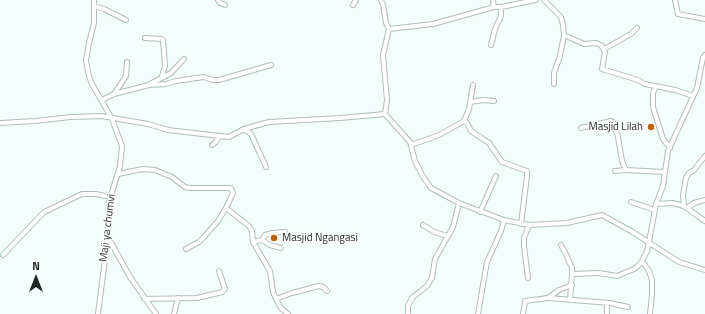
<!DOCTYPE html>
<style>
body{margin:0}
#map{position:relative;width:705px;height:314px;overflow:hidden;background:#f2fffc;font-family:"Titillium Web",sans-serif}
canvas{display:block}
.north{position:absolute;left:16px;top:258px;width:40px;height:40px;-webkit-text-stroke:3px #fff;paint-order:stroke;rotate:0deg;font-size:11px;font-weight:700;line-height:16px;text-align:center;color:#1f2524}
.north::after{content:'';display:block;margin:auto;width:14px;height:18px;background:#1f2524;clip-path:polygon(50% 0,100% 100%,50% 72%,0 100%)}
</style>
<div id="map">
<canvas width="705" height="314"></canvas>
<div class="north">N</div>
</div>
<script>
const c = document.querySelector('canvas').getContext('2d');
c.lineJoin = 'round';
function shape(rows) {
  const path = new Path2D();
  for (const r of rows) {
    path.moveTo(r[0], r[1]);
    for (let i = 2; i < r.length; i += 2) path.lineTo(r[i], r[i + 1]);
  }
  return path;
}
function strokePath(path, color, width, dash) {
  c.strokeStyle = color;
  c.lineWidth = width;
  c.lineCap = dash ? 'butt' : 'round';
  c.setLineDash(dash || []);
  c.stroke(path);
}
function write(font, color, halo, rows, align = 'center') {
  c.font = font + ' "Titillium Web",sans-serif';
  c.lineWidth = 3;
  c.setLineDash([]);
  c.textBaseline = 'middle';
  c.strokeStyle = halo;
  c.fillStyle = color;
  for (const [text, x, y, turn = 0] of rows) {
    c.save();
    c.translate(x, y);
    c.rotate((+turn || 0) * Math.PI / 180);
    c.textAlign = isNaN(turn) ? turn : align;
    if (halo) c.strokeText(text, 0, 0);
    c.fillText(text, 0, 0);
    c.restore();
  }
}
const street = shape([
 [94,0,94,23,89,43,86,61,89,76,92,84,112,119,122,146,120,166,109,202,108,236,98,314],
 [218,0,220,3,225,5],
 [381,0,383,5,386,23,389,29,383,55,387,100,385,114],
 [493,0,494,7],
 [544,0,561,17,563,25,564,35,560,56,554,73,554,84],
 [675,0,678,14,705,19],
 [353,5,356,0],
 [94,6,104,9,126,20],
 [389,29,433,24,494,7,501,7,536,0],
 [564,35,584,44,596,43,601,45,605,52,602,69,638,80,645,84,675,90,693,96],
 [145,38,162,39,163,40,165,66,162,76],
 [491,45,495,29,501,16,501,7],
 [604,49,631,34,637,28],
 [150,84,171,73,184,59],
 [473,85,469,109,464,121,467,123,471,131,489,143,502,162,527,171,527,176,521,224],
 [656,86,653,93,653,107,663,139,670,148],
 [114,94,126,76,127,62],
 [102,100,114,94,149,85,166,84,176,81,204,77,213,80,219,80,271,65],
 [470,102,484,100,494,101],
 [0,123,35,121,70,117,101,116,148,124,168,130,229,137,244,129,269,122,340,118,385,114,410,142,415,161,422,175,431,188,459,203,504,220,529,225,567,223,602,215,631,231,679,262,705,270],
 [581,128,611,121,613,122,618,137,622,161,626,170],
 [244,129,251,134,266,167],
 [212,145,216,142,219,136],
 [411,145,439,135,464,121],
 [615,171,626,170,664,172],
 [118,174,143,169,155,170,172,177,185,187,190,188,231,188,233,193,226,208,249,226,252,231,253,242,270,271,273,292,276,299,281,308,288,314],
 [631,202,655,210],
 [656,204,673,203,684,206,705,221],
 [684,206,683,195,686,178,689,173,694,170,705,156],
 [687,208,694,203,705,200],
 [480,212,496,176],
 [423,225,434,232,447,236],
 [108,237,130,277,156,314],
 [262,240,265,235,272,233,285,232],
 [253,242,262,240,270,245,281,248],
 [561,245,565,252,572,268,572,274,570,300],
 [186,249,199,242,203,238,218,221,226,208],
 [3,255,44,212,82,194,96,194,110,197],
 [642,261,649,271,652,280,652,295,650,314],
 [572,274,599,273,617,276,634,269,638,266,642,261,647,251,649,242,656,204,663,186,668,151,697,88,703,58,705,55],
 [528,278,524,246,524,238,529,225],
 [548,298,559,290,572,285],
 [144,299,197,298,222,292,225,289,219,271],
 [276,299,292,293,319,286,323,287,327,291],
 [607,303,607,314],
 [174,314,178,298],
 [408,314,408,306,412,298,427,286,432,278,435,259,453,227,459,203],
 [478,314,487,262,501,231,504,220],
 [523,314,525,301,548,298,610,303,628,307]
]);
strokePath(street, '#afbebb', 6);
strokePath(street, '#fff', 4);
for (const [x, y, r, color] of [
 [651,127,4,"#be630f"],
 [274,238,4,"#be630f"]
]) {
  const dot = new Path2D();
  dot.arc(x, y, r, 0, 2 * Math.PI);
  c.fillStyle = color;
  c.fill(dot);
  strokePath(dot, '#fff', 1.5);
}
write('11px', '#1f2524', '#fff', [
 ["Masjid Lilah",643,127],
 ["Masjid Ngangasi",282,238,"left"]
], 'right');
write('11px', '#1f2524', '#fff', [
 ["Maji ya chumvi",108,228,-83]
]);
</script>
